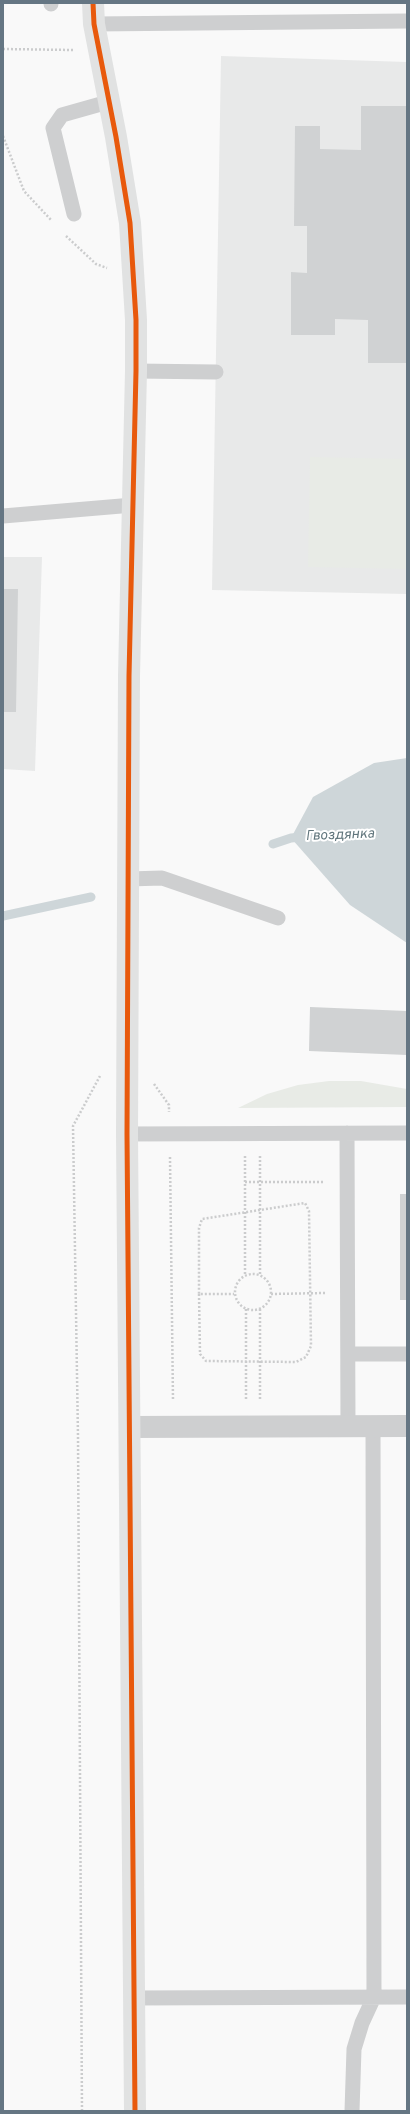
<!DOCTYPE html>
<meta charset="utf-8">
<style>
body{margin:0}
#map{position:relative;width:410px;height:2114px;overflow:hidden;background:#f9f9f9;font-family:Overpass,sans-serif}
canvas{display:block}
.frame{position:absolute;inset:0;border:4px solid #657683;pointer-events:none}
</style>
<div id="map">
<canvas width="410" height="2114"></canvas>
<div class="frame"></div>
</div>
<script>
const c = document.querySelector('canvas').getContext('2d');
c.lineJoin = 'round';
function fill(path, color) {
  c.fillStyle = color;
  c.fill(path, 'evenodd');
}
function shape(rows) {
  const path = new Path2D();
  for (const r of rows) {
    if (r.length === 3) {
      path.moveTo(r[0] + r[2], r[1]);
      path.arc(r[0], r[1], r[2], 0, 2 * Math.PI);
      continue;
    }
    path.moveTo(r[0], r[1]);
    for (let i = 2; i < r.length; i += 2) path.lineTo(r[i], r[i + 1]);
  }
  return path;
}
function strokePath(path, color, width, dash) {
  c.strokeStyle = color;
  c.lineWidth = width;
  c.lineCap = dash ? 'butt' : 'round';
  c.setLineDash(dash || []);
  c.stroke(path);
}
function write(font, color, halo, rows, align = 'center') {
  c.font = font + ' Overpass,sans-serif';
  c.lineWidth = 4;
  c.setLineDash([]);
  c.textBaseline = 'middle';
  c.strokeStyle = halo;
  c.fillStyle = color;
  for (const [text, x, y, turn = 0] of rows) {
    c.save();
    c.translate(x, y);
    c.rotate((+turn || 0) * Math.PI / 180);
    c.textAlign = isNaN(turn) ? turn : align;
    if (halo) c.strokeText(text, 0, 0);
    c.fillText(text, 0, 0);
    c.restore();
  }
}
fill(shape([
 [221,56,407,62,407,594,212,590],
 [3,557,42,557,35,771,3,769]
]), '#e8e9e9');
fill(shape([
 [310,457,407,459,407,569,308,567],
 [329,1081,361,1081,407,1089,407,1107,238,1108,267,1094,298,1085]
]), '#e8ebe6');
fill(shape([
 [407,758,407,943,350,905,291,838,313,797,374,763]
]), '#ced6d9');
strokePath(shape([
 [273,844,291,838,302,837],
 [3,916,91,897]
]), '#ced6d9', 9);
fill(shape([
 [361,106,407,106,407,363,368,363,368,320,335,319,335,335,291,335,291,272,307,273,307,226,294,226,295,126,320,126,320,149,361,150],
 [3,589,18,589,16,712,3,712],
 [310,1007,407,1011,407,1055,309,1051],
 [400,1194,407,1194,407,1300,400,1300]
]), '#d0d2d3');
strokePath(shape([
 [3,49,73,50],
 [3,136,24,191,52,221],
 [66,236,96,264,107,268],
 [154,1084,169,1105,169,1112],
 [245,1156,245,1275],
 [260,1156,260,1275],
 [170,1157,173,1400],
 [245,1182,325,1182],
 [253,1292,18],
 [199,1294,200,1354,206,1361,296,1362,306,1357,311,1346,309,1211,305,1203,202,1219,199,1228,199,1294,234,1294],
 [271,1294,325,1293],
 [246,1309,246,1401],
 [260,1309,260,1400],
 [82,2111,78,1437,73,1126,100,1076]
]), '#cbcccd', 2.5, [2, 2]);
strokePath(shape([
 [51,3,51,4],
 [94,24,407,21],
 [74,214,53,128,62,115,108,102],
 [136,371,216,372],
 [3,516,133,505],
 [128,879,162,878,278,918],
 [347,1133,348,1427],
 [127,1134,407,1133],
 [348,1354,407,1354],
 [134,1998,407,1997],
 [352,2111,354,2049,362,2023,374,1997,373,1426]
]), '#cecfd0', 15);
strokePath(shape([
 [130,1427,407,1426]
]), '#cecfd0', 22);
strokePath(shape([
 [93,3,94,24,116,137,130,223,136,320,136,371,129,676,127,1134,135,2111]
]), '#e1e2e2', 22);
strokePath(shape([
 [93,3,94,24,116,137,130,223,136,320,136,371,129,676,127,1134,135,2111]
]), '#e8590c', 5);
write('italic 14px', '#60757c', '#fff', [
 ["Гвоздянка",340,836,-2]
]);
</script>
